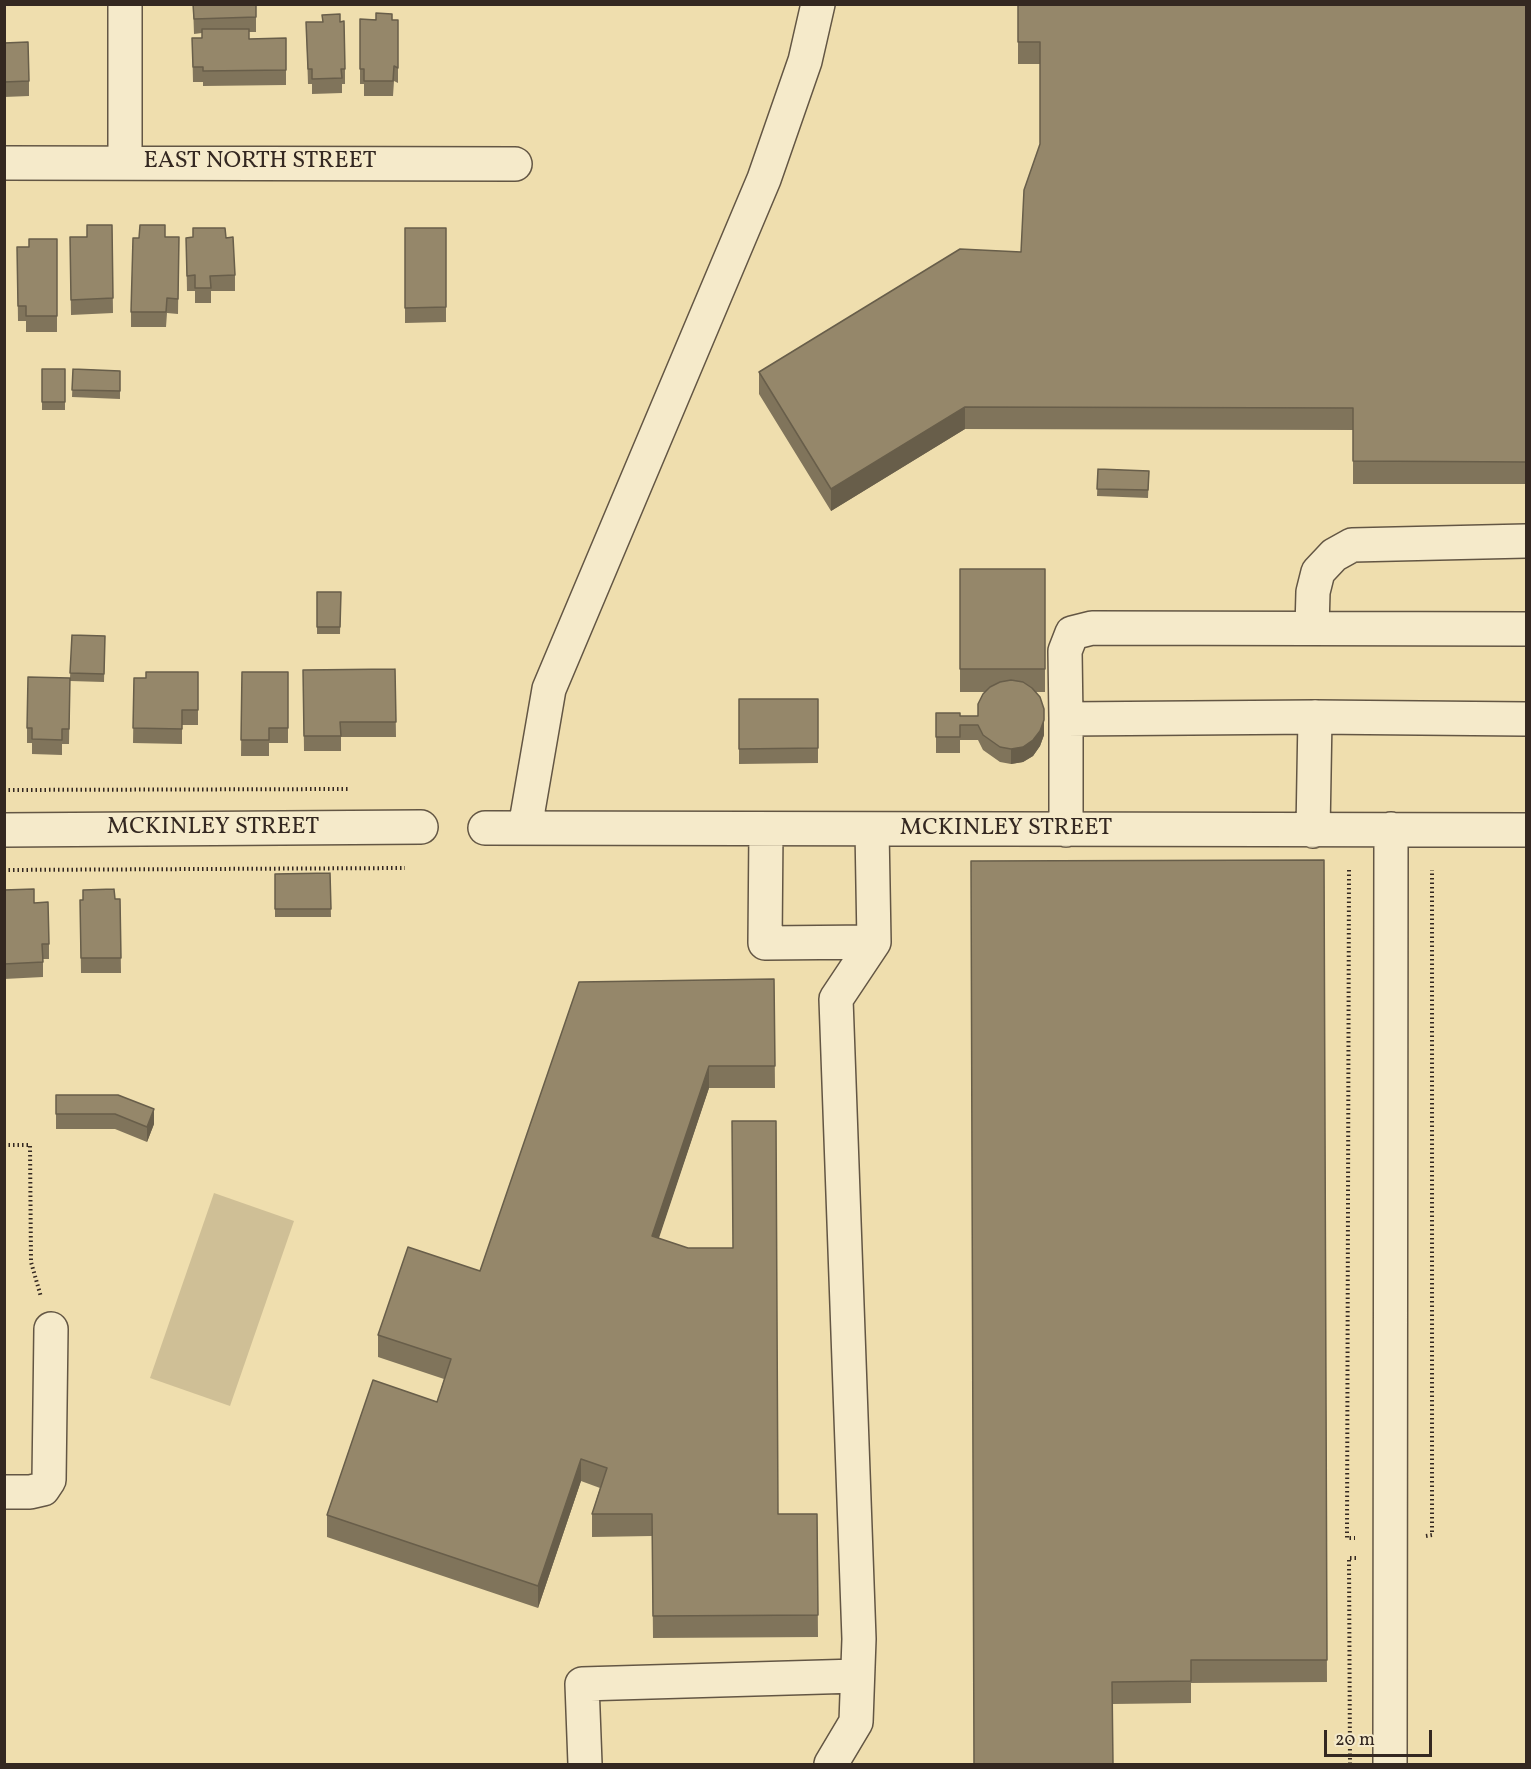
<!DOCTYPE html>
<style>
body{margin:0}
#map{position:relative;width:1531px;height:1769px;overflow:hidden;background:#efdeae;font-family:Vollkorn,serif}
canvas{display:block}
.frame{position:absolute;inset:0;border:6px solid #342821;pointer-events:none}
.scale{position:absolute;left:1324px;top:1730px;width:108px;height:27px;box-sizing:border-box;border:3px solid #342821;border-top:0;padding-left:8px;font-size:18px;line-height:21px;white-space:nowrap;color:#342821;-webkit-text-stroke:4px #f5eaca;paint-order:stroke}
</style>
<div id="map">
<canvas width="1531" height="1769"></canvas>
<div class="frame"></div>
<div class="scale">20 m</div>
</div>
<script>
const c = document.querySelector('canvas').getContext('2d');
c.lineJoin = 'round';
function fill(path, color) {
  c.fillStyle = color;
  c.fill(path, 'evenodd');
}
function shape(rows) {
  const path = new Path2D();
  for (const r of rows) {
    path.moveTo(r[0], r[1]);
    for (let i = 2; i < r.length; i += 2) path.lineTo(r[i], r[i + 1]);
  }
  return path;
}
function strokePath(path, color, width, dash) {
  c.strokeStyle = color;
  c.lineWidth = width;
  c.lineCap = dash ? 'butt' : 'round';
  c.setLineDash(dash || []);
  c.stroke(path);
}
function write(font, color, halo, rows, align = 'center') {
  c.font = font + ' Vollkorn,serif';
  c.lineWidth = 4.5;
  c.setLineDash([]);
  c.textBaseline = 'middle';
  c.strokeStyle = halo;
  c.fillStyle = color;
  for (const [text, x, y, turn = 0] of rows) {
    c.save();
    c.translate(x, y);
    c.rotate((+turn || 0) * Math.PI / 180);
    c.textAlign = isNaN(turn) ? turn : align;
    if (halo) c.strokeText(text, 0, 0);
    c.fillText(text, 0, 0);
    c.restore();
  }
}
fill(shape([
 [214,1193,294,1221,230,1406,150,1378]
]), '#cfbf96');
const minor = shape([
 [125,4,125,163],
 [4,163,515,164],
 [1312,628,1313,592,1318,572,1334,555,1352,545,1526,541],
 [1526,629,1092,628,1072,633,1065,651,1066,719,1315,717,1526,719],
 [1066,719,1066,830],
 [485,828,1526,830],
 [525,828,549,689,764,179,805,61,818,4],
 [766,829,765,943,874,942,872,829],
 [4,830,421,827],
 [1313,831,1315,717],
 [4,1492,30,1492,43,1489,49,1480,51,1329],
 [585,1764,582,1684,857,1676],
 [831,1764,856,1722,859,1639,836,999,874,942],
 [1390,1764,1391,829]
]);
strokePath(minor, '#635644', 36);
strokePath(shape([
 [4,790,348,789],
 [4,870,405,868],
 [1349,870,1347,1538,1355,1538],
 [4,1145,30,1145,31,1262,41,1297],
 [1426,1536,1432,1535,1432,870],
 [1350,1764,1349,1558,1357,1558]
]), '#342821', 4, [1.5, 3]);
strokePath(minor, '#f5eaca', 33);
fill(shape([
 [193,4,256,5,256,32,249,32,249,39,286,38,286,85,203,86,203,82,193,82,192,38,202,38,202,33,194,34],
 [1018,4,1527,4,1527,484,1353,484,1353,430,965,429,831,511,759,394,759,372,1021,252,1040,144,1040,64,1018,64],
 [360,19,398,20,398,83,394,81,393,96,364,96,364,84,360,84],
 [306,22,345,69,345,84,342,84,342,93,312,94,312,84,308,84],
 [4,43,29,81,29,96,4,97],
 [112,225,113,313,71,315,70,237,87,237],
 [405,228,446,228,446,322,405,323],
 [165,237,179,237,178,314,167,313,166,327,131,327,131,312],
 [186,238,226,238,235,275,235,291,211,291,211,303,195,303,195,291,187,291],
 [57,239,57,332,26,332,26,321,18,321,17,247,29,247],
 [42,369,65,369,65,410,42,410],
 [73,369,120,371,120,399,72,397],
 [1098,469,1149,471,1148,498,1097,496],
 [960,569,1045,569,1045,692,1036,692,1044,735,1040,746,1033,756,1023,762,1011,764,1000,762,983,750,978,740,960,740,960,753,936,753,936,713,960,716,978,716,985,692,960,692],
 [317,592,341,592,340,634,317,634],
 [72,635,105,636,104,682,70,681,69,744,62,744,62,755,32,754,32,743,27,743,27,728,70,678],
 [395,669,396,737,341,737,341,751,304,751,303,670],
 [198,672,198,725,182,725,182,744,133,743,134,678,146,678],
 [242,672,288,672,288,743,269,743,269,756,241,756],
 [739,699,818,699,818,763,739,764],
 [1324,860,1327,1682,1191,1683,1191,1703,1113,1704,974,1764],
 [330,873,331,917,275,917,275,874],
 [4,890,49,944,49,959,43,959,43,977,4,979],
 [120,899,121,973,81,973,80,900],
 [774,979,775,1088,709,1088,658,1239,778,1514,817,1514,818,1637,653,1638,652,1536,592,1537,592,1514,600,1488,581,1481,538,1608,327,1537,327,1515,437,1402,444,1379,378,1357,378,1335,480,1271],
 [56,1095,154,1124,147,1142,115,1129,56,1129]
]), '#80745b');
fill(shape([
 [965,407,965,429,831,511,831,489],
 [1044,720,1044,735,1040,746,1033,756,1023,762,1011,764,1011,749],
 [709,1066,709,1088,652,1259,652,1236],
 [154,1109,154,1124,147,1142,147,1127],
 [581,1459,581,1481,538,1608,538,1586]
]), '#685e4a');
const building = shape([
 [193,4,256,5,256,17,194,19,193,4],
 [1018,4,1527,4,1527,462,1353,461,1353,408,965,407,831,489,759,372,960,249,1021,252,1024,190,1040,144,1040,42,1018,42,1018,4],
 [376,13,392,14,392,20,398,20,398,68,394,66,393,81,364,81,364,69,360,69,360,19,376,20,376,13],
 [340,14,340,22,344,21,345,69,341,69,342,78,312,79,312,69,308,69,306,22,323,22,322,15,340,14],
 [202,29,249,29,249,39,286,38,286,70,203,71,203,67,193,67,192,38,202,38,202,29],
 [28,42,29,81,4,82,4,43,28,42],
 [87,225,112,225,113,298,71,300,70,237,87,237,87,225],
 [140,225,165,225,165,237,179,237,178,299,167,298,166,312,131,312,133,238,139,238,140,225],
 [193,228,225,228,226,238,233,237,235,275,210,276,211,288,195,288,195,275,187,276,186,238,193,237,193,228],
 [405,228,446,228,446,307,405,308,405,228],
 [29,239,57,239,57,316,26,316,26,306,18,306,17,247,29,247,29,239],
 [42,369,65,369,65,402,42,402,42,369],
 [73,369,120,371,120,391,72,390,73,369],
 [1098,469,1149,471,1148,490,1097,489,1098,469],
 [960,569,1045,569,1045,669,960,669,960,569],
 [317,592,341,592,340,627,317,627,317,592],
 [72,635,105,636,104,674,70,673,72,635],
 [395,669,396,722,340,722,341,736,304,736,303,670,395,669],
 [146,672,198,672,198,710,182,710,182,729,133,728,134,678,146,678,146,672],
 [242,672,288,672,288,728,269,728,269,740,241,740,242,672],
 [28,677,70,678,69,729,62,729,62,740,32,739,32,728,27,728,28,677],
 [1011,680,1023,682,1032,688,1040,697,1044,709,1044,720,1040,731,1033,740,1023,747,1011,749,1000,747,983,735,978,725,960,725,960,737,936,737,936,713,960,713,960,716,978,716,978,704,983,694,990,687,1000,682,1011,680],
 [739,699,818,699,818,748,739,749,739,699],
 [1324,860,1327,1660,1191,1660,1191,1681,1112,1682,1113,1764,974,1764,971,861,1324,860],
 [330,873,331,909,275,909,275,874,330,873],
 [34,889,34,903,48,902,49,944,42,944,43,962,4,964,4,890,34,889],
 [114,889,115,899,120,899,121,958,81,958,80,900,83,900,83,890,114,889],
 [774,979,775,1066,709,1066,652,1236,688,1248,733,1248,732,1121,776,1121,778,1514,817,1514,818,1615,653,1616,652,1514,592,1514,607,1468,581,1459,538,1586,327,1515,373,1380,437,1402,451,1359,378,1335,408,1247,480,1271,579,982,774,979],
 [56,1095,118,1095,154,1109,147,1127,115,1114,56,1114,56,1095]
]);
fill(building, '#95876a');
strokePath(building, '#685e4a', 1.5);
write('24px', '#342821', '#f5eaca', [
 ["EAST NORTH STREET",260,163],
 ["MCKINLEY STREET",213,829],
 ["MCKINLEY STREET",1006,830]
]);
</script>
